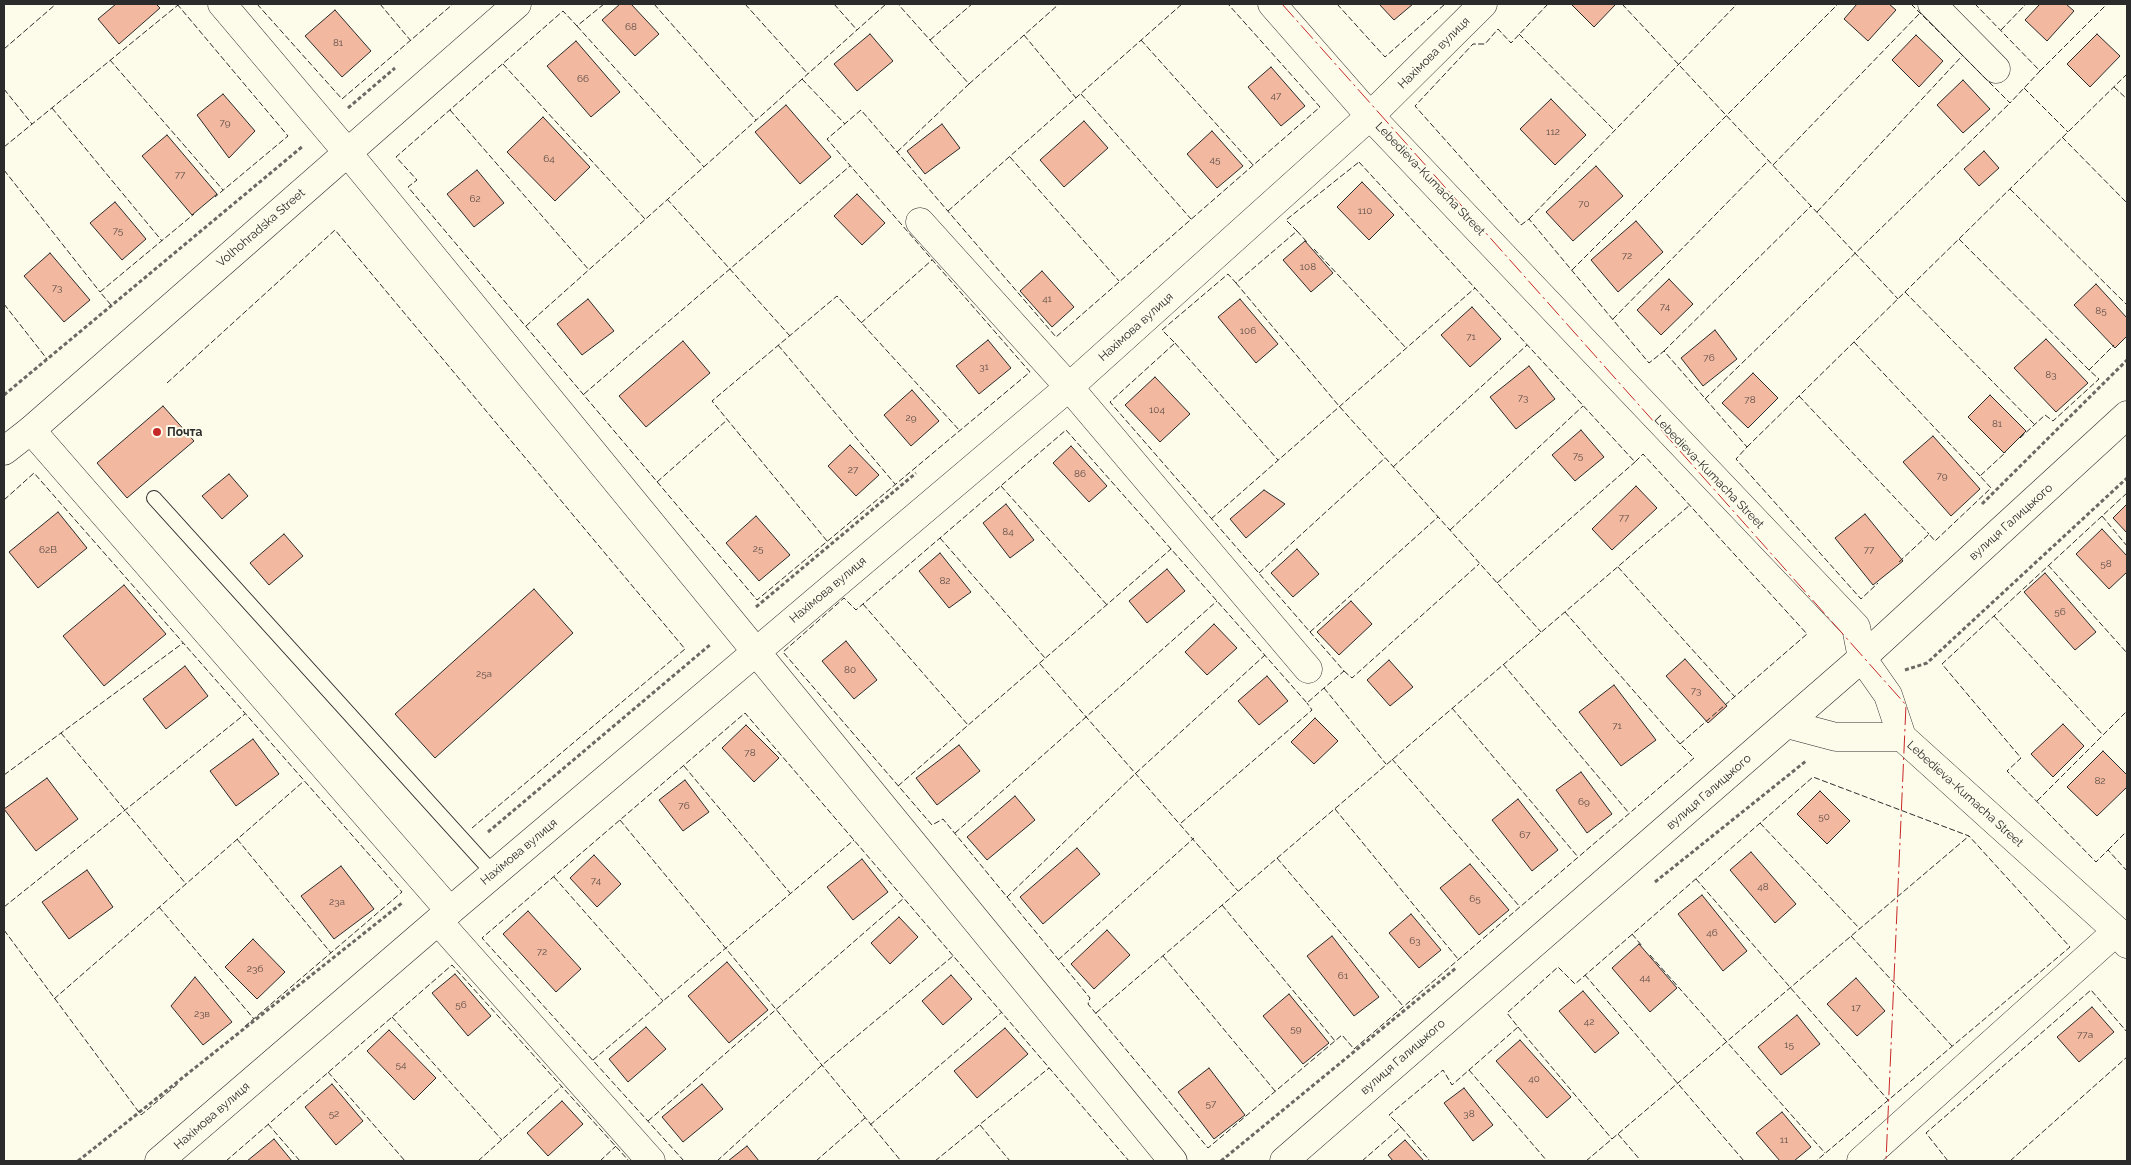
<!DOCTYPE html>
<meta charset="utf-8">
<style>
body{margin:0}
#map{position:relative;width:2131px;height:1165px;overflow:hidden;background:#fdfbea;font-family:Raleway,sans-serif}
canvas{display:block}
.frame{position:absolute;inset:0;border:5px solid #2b2b2b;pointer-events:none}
</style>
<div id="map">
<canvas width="2131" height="1165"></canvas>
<div class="frame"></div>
</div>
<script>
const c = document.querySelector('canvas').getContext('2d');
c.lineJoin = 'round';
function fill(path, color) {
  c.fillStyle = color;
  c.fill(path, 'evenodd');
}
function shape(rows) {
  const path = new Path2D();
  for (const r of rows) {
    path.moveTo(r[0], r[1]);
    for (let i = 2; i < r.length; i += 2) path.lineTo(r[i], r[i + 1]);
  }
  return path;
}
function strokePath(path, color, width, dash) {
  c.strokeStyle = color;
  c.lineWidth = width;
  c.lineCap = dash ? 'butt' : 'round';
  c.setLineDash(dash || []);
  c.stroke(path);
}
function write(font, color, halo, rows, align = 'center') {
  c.font = font + ' Raleway,sans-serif';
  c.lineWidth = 4;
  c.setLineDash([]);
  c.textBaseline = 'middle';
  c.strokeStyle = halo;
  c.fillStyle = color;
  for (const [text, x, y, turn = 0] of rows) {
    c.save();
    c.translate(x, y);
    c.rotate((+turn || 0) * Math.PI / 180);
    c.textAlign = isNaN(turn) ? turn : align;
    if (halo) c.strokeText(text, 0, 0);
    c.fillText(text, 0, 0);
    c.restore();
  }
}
const building = shape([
 [116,4,156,4,160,8,119,44,98,19,116,4],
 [620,4,631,4,659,34,635,56,602,20,620,4],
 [1379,4,1413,4,1394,20,1379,4],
 [1571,4,1614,4,1615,5,1594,27,1571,4],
 [1857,4,1889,4,1896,10,1868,41,1844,19,1857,4],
 [2040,4,2066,4,2074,11,2047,41,2025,20,2040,4],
 [335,10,371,51,342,77,305,36,335,10],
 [870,34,893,61,857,91,834,64,870,34],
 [2097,34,2120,56,2090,87,2067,64,2097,34],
 [1916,35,1943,61,1919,87,1892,60,1916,35],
 [576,41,620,92,591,117,547,66,576,41],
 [1271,67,1305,106,1281,126,1248,87,1271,67],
 [1963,80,1990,109,1963,133,1937,105,1963,80],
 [223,94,255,131,229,158,197,115,223,94],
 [1551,99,1586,135,1555,165,1520,129,1551,99],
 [786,105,831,157,800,184,755,132,786,105],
 [543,117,590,167,555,201,507,152,543,117],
 [1084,121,1108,148,1064,187,1040,160,1084,121],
 [942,124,960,148,925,174,907,151,942,124],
 [1212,131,1243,166,1217,188,1187,154,1212,131],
 [167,135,217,194,192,215,142,156,167,135],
 [1984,151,1999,168,1979,186,1964,169,1984,151],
 [1596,166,1623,196,1573,241,1546,212,1596,166],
 [477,170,504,203,474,227,447,194,477,170],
 [1362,182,1394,215,1369,240,1337,207,1362,182],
 [857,194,885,223,862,245,834,216,857,194],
 [115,202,146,239,122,260,90,223,115,202],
 [1636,221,1663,252,1618,292,1591,260,1636,221],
 [1305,241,1333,273,1311,292,1283,260,1305,241],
 [50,253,90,300,64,322,24,276,50,253],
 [1042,271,1074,307,1052,327,1020,291,1042,271],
 [1669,279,1693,304,1661,335,1637,310,1669,279],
 [2096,284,2127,318,2127,336,2115,348,2074,305,2096,284],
 [588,299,614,331,582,355,557,324,588,299],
 [1240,299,1278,344,1256,363,1218,317,1240,299],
 [1472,307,1501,339,1470,367,1441,335,1472,307],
 [1715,330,1737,359,1703,386,1681,358,1715,330],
 [2046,339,2088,383,2056,412,2014,368,2046,339],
 [988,340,1011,368,979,394,956,366,988,340],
 [683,341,710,373,646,427,619,396,683,341],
 [1529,366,1555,399,1516,429,1490,397,1529,366],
 [1753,373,1778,398,1748,428,1722,403,1753,373],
 [1155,377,1190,414,1160,442,1125,405,1155,377],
 [912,390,939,421,911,446,884,415,912,390],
 [1990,395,2026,431,2004,453,1968,417,1990,395],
 [163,406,194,441,127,498,97,463,163,406],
 [1581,430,1604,457,1575,481,1552,455,1581,430],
 [1933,436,1980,489,1951,516,1903,462,1933,436],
 [850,445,879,475,856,496,828,466,850,445],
 [1071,446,1107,486,1089,502,1053,463,1071,446],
 [229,474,248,496,222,519,202,496,229,474],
 [1636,486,1657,508,1612,550,1592,529,1636,486],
 [1264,490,1285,504,1246,538,1230,519,1264,490],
 [1006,504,1034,540,1010,558,983,523,1006,504],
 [2127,504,2127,533,2113,518,2127,504],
 [58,512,87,548,38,588,9,552,58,512],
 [1865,514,1903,561,1873,585,1835,538,1865,514],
 [756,516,790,555,759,581,726,543,756,516],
 [2102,529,2127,556,2127,572,2109,589,2076,554,2102,529],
 [284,534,303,556,269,585,250,563,284,534],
 [1297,549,1319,574,1293,597,1271,573,1297,549],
 [940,553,971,592,949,608,919,571,940,553],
 [1167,569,1185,591,1147,623,1129,601,1167,569],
 [2045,573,2096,632,2075,650,2024,592,2045,573],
 [124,585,166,634,104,686,63,636,124,585],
 [534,589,573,633,435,758,395,714,534,589],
 [1351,601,1372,624,1339,655,1317,632,1351,601],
 [1214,624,1237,648,1207,675,1185,652,1214,624],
 [846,641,877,680,854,699,822,661,846,641],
 [1685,659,1727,706,1708,723,1666,676,1685,659],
 [1389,660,1413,687,1390,706,1367,680,1389,660],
 [185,666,208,696,166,729,143,699,185,666],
 [1267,676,1288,701,1259,725,1238,701,1267,676],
 [1614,685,1656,740,1621,766,1579,712,1614,685],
 [1315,718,1338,741,1314,764,1291,742,1315,718],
 [2063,724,2084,746,2053,777,2031,754,2063,724],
 [746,725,779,758,754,782,722,748,746,725],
 [253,739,279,774,236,806,210,771,253,739],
 [959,745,980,771,937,805,916,778,959,745],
 [2103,751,2127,775,2127,787,2097,816,2067,787,2103,751],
 [1581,772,1612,814,1587,833,1556,790,1581,772],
 [47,778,78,819,36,851,4,809,47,778],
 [685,780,709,812,683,831,659,800,685,780],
 [1820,791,1850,821,1827,844,1797,814,1820,791],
 [1015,796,1035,820,987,860,967,837,1015,796],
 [1518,799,1558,850,1532,871,1492,820,1518,799],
 [1077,848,1100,874,1043,924,1020,897,1077,848],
 [1751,852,1796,904,1775,923,1730,870,1751,852],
 [594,855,621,884,597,907,570,878,594,855],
 [862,859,888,892,853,920,827,887,862,859],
 [1470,864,1509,910,1479,935,1440,888,1470,864],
 [341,866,374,909,334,939,301,896,341,866],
 [87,870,113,907,69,939,42,902,87,870],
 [1702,895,1747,951,1723,971,1678,914,1702,895],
 [528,911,581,969,556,992,503,934,528,911],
 [1411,914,1441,950,1419,968,1389,933,1411,914],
 [899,917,918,937,890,964,871,943,899,917],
 [1107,930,1130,955,1094,989,1071,964,1107,930],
 [1332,936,1379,997,1354,1016,1307,956,1332,936],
 [253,939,285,972,257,999,225,967,253,939],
 [1639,944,1677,988,1650,1012,1612,968,1639,944],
 [727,962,768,1010,729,1043,688,996,727,962],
 [455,974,491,1016,468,1036,432,993,455,974],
 [951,975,972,999,943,1025,922,1001,951,975],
 [195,977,232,1022,203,1045,171,1006,195,977],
 [1856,978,1885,1011,1857,1036,1827,1004,1856,978],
 [1583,991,1619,1033,1595,1053,1559,1011,1583,991],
 [1289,994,1329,1043,1303,1064,1263,1016,1289,994],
 [2092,1007,2114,1032,2079,1062,2057,1037,2092,1007],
 [1797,1015,1820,1044,1781,1075,1758,1047,1797,1015],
 [646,1027,666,1049,628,1082,609,1059,646,1027],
 [1005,1028,1028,1054,977,1098,954,1071,1005,1028],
 [389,1030,436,1078,414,1100,367,1051,389,1030],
 [1520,1040,1571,1097,1547,1118,1496,1061,1520,1040],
 [1209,1068,1245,1115,1214,1139,1178,1092,1209,1068],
 [332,1084,363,1121,336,1145,305,1107,332,1084],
 [702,1084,723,1109,683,1142,662,1117,702,1084],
 [1464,1088,1493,1125,1473,1141,1444,1103,1464,1088],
 [562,1101,583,1124,548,1156,527,1133,562,1101],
 [1782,1112,1811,1147,1794,1161,1780,1161,1756,1133,1782,1112],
 [274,1139,292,1161,247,1161,274,1139],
 [1405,1140,1424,1161,1393,1161,1388,1155,1405,1140],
 [747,1146,759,1161,728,1161,747,1146]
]);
fill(building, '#f2b8a0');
strokePath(building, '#2b2b2b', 1);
const service = shape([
 [154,498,494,874]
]);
const minor = shape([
 [222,4,347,152,1173,1161],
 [1272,4,1370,116,1856,627,1862,658,1888,695,1902,737,2117,931,2127,944],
 [1932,4,1996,69],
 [920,222,1069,387,1308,669],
 [31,430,450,911],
 [1787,724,1836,737,1902,737],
 [438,921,651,1161],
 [159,1161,438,921,1069,387,1370,116,1483,4],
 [1861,1161,2117,931]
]);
const tertiary = shape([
 [4,451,31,430,517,4],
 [1284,1161,1862,658,2127,415]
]);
strokePath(service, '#2b2b2b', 16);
strokePath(minor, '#2b2b2b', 29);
strokePath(tertiary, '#2b2b2b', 29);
strokePath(shape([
 [348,108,395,68],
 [4,395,303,146],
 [1982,504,2127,360],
 [756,607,916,473],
 [1905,670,1927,663,2127,478],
 [488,832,711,644],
 [1655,882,1806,761],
 [78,1161,402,903],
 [1221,1161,1456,968]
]), '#6a6964', 3, [4, 2.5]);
strokePath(service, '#fdfbea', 14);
strokePath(minor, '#fdfbea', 28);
strokePath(tertiary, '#fdfbea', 28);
strokePath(shape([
 [177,4,288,136,215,197],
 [257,4,342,99,453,4],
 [380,4,411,41],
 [604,4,577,26,563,11,396,157,417,180,408,187,757,600,1030,372,827,139,861,110,1056,337,1320,107,1228,4],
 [654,4,756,120],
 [745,4,808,74],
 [834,4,857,30],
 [1337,4,1385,57,1445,4],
 [1548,4,1511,43,1498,29,1485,44,1473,44,1415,106,1521,225,1529,219,1649,363,1664,351,1747,447,1736,459,1861,599,1878,583],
 [1622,4,1898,299],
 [1911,4,2010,103,2040,71,1975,4],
 [577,26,704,167],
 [2001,30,2026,4],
 [1519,34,1615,131],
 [1024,35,1076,98],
 [930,40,972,4],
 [1141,40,1253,165],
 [4,49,56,4],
 [110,60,223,190],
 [503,64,645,219],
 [2040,71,2107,4],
 [802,79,845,124],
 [969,84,1059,4],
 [2114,87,2127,99],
 [2024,88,2068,132],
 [4,89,32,124],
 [1081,94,1191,219],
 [52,108,162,241],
 [450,110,589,270],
 [2062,137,2127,203],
 [4,147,178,5],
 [897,152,969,84,898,4],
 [1010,157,1119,281],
 [1359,162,1635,462,1643,454,1807,634,1680,744,1694,758,1354,1049,1342,1035,1208,1148,1088,1004,1090,998,943,819,932,825,783,652,844,598,856,610,1066,430,1307,703,1324,688,1344,671,1110,402,1175,343,1162,330,1228,274,1236,283,1297,231,1286,220,1359,162],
 [1773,165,1920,13],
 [4,170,100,292],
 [2010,189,2127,305],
 [667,199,790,336],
 [948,211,1182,4],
 [1817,212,1962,56],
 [1529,219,1737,4],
 [1297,231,1307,242],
 [1959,239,2089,370],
 [1314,249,1406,348],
 [1572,270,1838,4],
 [1236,283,1339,406,1541,632],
 [1905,292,2035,425],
 [4,304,47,359],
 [111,305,100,292,194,214],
 [1613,319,1769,160],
 [861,323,932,260],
 [526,326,886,4],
 [1854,342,1980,476],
 [1175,343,1278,460],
 [778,345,895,484],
 [1664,351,1811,206],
 [167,383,335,230,685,649,472,828],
 [584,394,850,166],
 [1799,396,1929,534],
 [1705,399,2010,103],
 [2020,438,2045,415,2053,421,2099,379,2089,370,2114,345],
 [1747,447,2127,74],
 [1393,467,1527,345],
 [657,482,727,420],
 [1001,486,1107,605],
 [2127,493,1942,664,2021,758,2007,771,2096,862,2108,850,2127,871],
 [4,500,34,473,402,892,243,1028],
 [2102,516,2127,546],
 [1211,519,1475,288],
 [1450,530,1583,406],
 [940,538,1045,658],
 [827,541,712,401,837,296,960,431],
 [1899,562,1929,534,1935,541,1991,488,1980,476,2006,452],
 [2048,565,2127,653],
 [1618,567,1735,697],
 [1259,573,1385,458],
 [1497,583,1635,462],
 [863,604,968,725],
 [1565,612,1680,744],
 [1994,616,2103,735],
 [1310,632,1438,517],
 [1040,664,1238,891],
 [1503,664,1629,813],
 [1344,671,1352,678,1479,564],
 [1324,688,1386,764],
 [1452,708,1578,857],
 [61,733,186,884],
 [1392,759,1520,907],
 [684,766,790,893],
 [4,775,183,643],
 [898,786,1171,549],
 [2037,801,2127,711],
 [1335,809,1458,959],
 [620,820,901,1161],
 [1181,823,1312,710,1307,703],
 [1760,823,1860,929],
 [955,833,1217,601],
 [237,839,331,953],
 [2108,850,2127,831],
 [1277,858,1403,1006],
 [554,877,663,1001],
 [1696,879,1888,1100],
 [1007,897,1136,773,1265,655],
 [1222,905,1335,1041],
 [4,907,245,714],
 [159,907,254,1019],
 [4,930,141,1115,179,1083],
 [1632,934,1642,946],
 [1851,936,1952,1046],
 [1650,955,1825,1153],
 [1163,956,1275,1091],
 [1058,960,1194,838],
 [1585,975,1744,1161],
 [54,999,304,781],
 [1096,1013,1690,505],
 [392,1017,502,1140],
 [1518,1027,1612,1139],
 [593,1060,854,840],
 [1469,1070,1547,1161],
 [328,1072,405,1161],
 [648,1121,904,898],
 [268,1124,300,1161],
 [870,1125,1002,1012],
 [980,1125,1010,1161],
 [1401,1127,1430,1161],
 [1618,1134,1641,1161],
 [226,1161,452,965,629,1161],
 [478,1161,562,1086],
 [600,1161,616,1146],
 [684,1161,482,938,745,713,1129,1161],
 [717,1161,821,1066,953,956],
 [816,1161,865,1118],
 [935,1161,1049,1068],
 [1362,1161,1401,1127,1389,1115,1443,1070,1452,1085,1469,1070,1518,1027,1507,1013,1558,967,1575,984,1813,777,1969,836,2070,947,1816,1161],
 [1586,1161,1969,836],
 [1948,1161,1926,1133,2091,990,2127,1032],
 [2010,1161,2127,1057]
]), '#2b2b2b', 1, [6, 2.5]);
strokePath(shape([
 [1282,4,1906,705,1886,1161]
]), '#c62828', 1, [18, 4, 2.5, 4]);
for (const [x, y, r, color] of [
 [157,432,5,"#c62828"]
]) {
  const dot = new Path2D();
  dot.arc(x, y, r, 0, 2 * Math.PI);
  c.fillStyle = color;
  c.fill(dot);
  strokePath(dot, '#fdfbea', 2);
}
write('10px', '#5d4e48', null, [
 ["68",631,27],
 ["81",338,43],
 ["66",583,79],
 ["47",1276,96],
 ["79",225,123],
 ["112",1553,132],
 ["64",549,159],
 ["45",1215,160],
 ["77",180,175],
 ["62",475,199],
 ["70",1584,204],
 ["110",1365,211],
 ["75",118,231],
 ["72",1627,256],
 ["108",1308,267],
 ["73",57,288],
 ["41",1047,299],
 ["74",1665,307],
 ["85",2101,311],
 ["106",1248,331],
 ["71",1471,337],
 ["76",1709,358],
 ["31",984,367],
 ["83",2051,375],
 ["73",1523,398],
 ["78",1750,400],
 ["104",1157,410],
 ["29",911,418],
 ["81",1997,424],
 ["75",1578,456],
 ["27",853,470],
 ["86",1080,474],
 ["79",1942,476],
 ["77",1624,518],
 ["84",1008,532],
 ["25",758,549],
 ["62В",48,550],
 ["77",1869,550],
 ["58",2106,564],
 ["82",945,581],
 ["56",2060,612],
 ["80",850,670],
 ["25а",484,674],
 ["73",1696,691],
 ["71",1617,726],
 ["78",750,753],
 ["82",2100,781],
 ["69",1584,802],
 ["76",684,806],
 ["50",1824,817],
 ["67",1525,835],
 ["74",596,881],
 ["48",1763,887],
 ["65",1475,899],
 ["23а",337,902],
 ["46",1712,933],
 ["63",1415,941],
 ["72",542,952],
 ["23б",255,969],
 ["61",1343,976],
 ["44",1645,978],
 ["56",461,1005],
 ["17",1856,1008],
 ["23в",202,1014],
 ["42",1589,1022],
 ["59",1296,1029],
 ["77а",2085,1035],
 ["15",1789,1045],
 ["54",401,1065],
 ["40",1534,1079],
 ["57",1211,1104],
 ["52",334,1114],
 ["38",1469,1114],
 ["11",1784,1140]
]);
write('12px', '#2b2b2b', '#fdfbea', [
 ["Нахімова вулиця",1434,53,-45],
 ["Lebedieva-Kumacha Street",1430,179,46],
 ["Volhohradska Street",261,228,-41],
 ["Нахімова вулиця",1136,327,-42],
 ["Lebedieva-Kumacha Street",1709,472,46],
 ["вулиця Галицького",2011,522,-42],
 ["Нахімова вулиця",828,590,-40],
 ["вулиця Галицького",1709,792,-41],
 ["Lebedieva-Kumacha Street",1965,794,42],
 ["Нахімова вулиця",519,852,-40],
 ["вулиця Галицького",1403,1057,-41],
 ["Нахімова вулиця",212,1116,-41]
]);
write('bold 12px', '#2b2b2b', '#fdfbea', [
 ["Почта",167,432]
], 'left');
</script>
